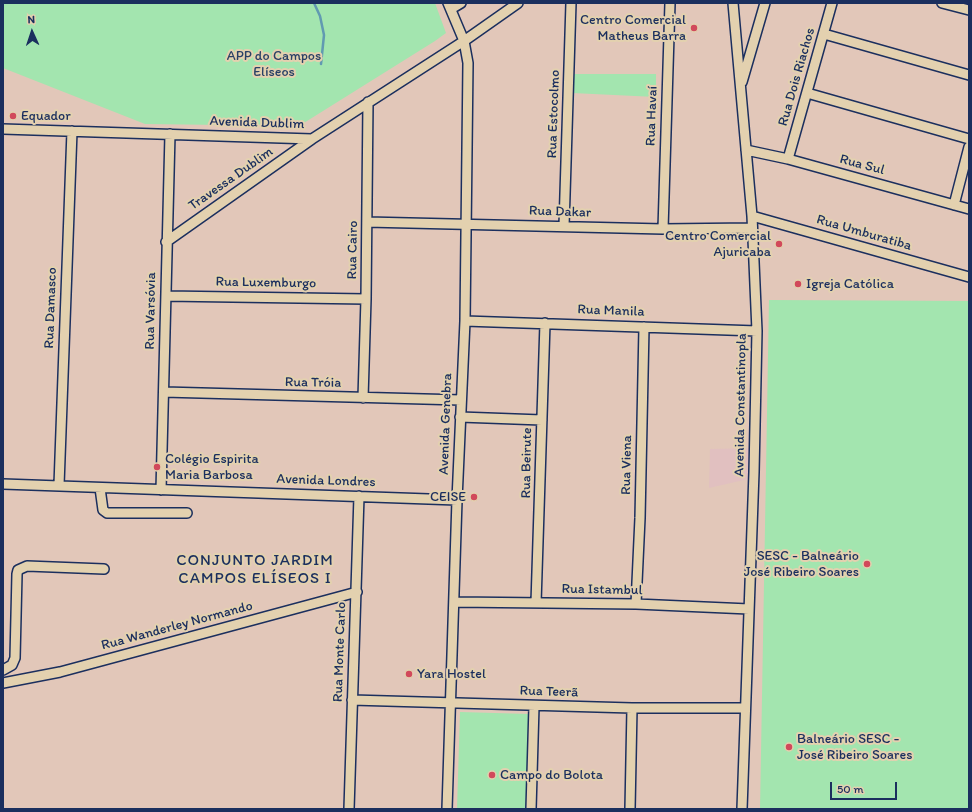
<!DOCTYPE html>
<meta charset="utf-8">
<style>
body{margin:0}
#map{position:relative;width:972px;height:812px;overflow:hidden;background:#e2c7b9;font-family:Itim,sans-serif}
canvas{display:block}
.frame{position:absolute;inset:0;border:4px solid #1b2f5e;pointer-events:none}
.north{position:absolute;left:12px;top:12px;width:40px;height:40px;-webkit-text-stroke:3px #e3d1af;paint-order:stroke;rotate:357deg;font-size:11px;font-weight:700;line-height:16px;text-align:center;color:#1b2f5e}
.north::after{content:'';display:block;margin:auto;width:14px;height:18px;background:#1b2f5e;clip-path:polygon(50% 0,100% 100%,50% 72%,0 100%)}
.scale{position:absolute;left:830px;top:782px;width:67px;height:18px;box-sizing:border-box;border:2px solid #1b2f5e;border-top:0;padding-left:5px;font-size:12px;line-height:14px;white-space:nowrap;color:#1b2f5e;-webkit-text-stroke:3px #e3d1af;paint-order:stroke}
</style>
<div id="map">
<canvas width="972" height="812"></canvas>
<div class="frame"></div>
<div class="north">N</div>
<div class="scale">50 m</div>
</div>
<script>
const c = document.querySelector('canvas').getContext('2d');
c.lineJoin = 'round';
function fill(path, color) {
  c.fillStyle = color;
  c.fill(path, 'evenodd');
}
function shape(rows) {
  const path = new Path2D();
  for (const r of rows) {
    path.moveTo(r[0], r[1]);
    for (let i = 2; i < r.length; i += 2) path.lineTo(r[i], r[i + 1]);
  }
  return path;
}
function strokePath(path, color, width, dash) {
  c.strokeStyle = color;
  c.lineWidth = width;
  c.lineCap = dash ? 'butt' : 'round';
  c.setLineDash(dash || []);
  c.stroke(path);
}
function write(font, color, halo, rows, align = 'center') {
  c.font = font + ' Itim,sans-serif';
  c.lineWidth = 4;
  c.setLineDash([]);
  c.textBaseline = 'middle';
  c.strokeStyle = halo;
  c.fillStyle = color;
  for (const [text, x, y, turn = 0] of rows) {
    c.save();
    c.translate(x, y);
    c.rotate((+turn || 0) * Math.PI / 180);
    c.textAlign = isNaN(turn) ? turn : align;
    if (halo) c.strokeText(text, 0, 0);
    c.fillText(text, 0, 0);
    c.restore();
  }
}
fill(shape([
 [757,448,757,477,709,488,710,449]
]), '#e1c0c0');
fill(shape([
 [3,3,435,3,446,33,435,41,299,126,145,124,3,68],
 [573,74,656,74,656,97,572,93],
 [769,300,969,301,969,809,760,809],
 [460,712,529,714,526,809,457,809]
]), '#a3e5af');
strokePath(shape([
 [314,3,320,16,324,35,321,64]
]), '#619ab1', 2.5);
const minor = shape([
 [733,3,752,216,757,331,754,472,742,809],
 [942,3,969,10],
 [451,9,461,3],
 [824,34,969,75],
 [742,82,765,3],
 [807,93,969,139],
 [3,129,312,139,464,41,518,3],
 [746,150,788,159,969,209],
 [788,159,832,3],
 [954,205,969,147],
 [752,216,969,277],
 [367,222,663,229,752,228],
 [564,226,571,3],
 [663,229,670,3],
 [166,242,312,139],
 [166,296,366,299],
 [465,321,757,331],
 [164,392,461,400],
 [363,398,366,299,368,102],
 [460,417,542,420],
 [3,484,457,500],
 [59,485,72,131],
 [100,488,103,510,107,513,187,513],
 [161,490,170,134],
 [455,602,636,604,749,609],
 [536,603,545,323],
 [636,604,640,518,644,327],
 [3,670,12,665,15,658,17,574,18,570,27,566,104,569],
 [3,683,60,672,357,592],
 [352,700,632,708,745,708],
 [349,809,359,496],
 [447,809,457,500,465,321,468,63,464,41,448,3],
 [531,809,534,706],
 [630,809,632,708]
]);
strokePath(minor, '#1b2f5e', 12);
strokePath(minor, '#e3d1af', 9);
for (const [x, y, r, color] of [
 [694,28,4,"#d1495b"],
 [13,116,4,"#d1495b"],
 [779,244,4,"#d1495b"],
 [798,284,4,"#d1495b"],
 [157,467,4,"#d1495b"],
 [474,497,4,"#d1495b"],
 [867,564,4,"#d1495b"],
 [409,674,4,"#d1495b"],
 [789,747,4,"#d1495b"],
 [492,775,4,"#d1495b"]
]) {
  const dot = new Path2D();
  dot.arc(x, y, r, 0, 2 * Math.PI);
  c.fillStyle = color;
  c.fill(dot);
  strokePath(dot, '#e3d1af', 1.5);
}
write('14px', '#1b2f5e', '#e3d1af', [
 ["Centro Comercial",686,20,"right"],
 ["Matheus Barra",686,36,"right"],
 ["Equador",21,116],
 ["Centro Comercial",771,236,"right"],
 ["Ajuricaba",771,252,"right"],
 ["Igreja Católica",806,284],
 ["Colégio Espirita",165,459],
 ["Maria Barbosa",165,475],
 ["CEISE",466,497,"right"],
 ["SESC - Balneário",859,556,"right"],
 ["José Ribeiro Soares",859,572,"right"],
 ["Yara Hostel",417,674],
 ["Balneário SESC -",797,739],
 ["José Ribeiro Soares",797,755],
 ["Campo do Bolota",500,775]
], 'left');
write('14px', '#294166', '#e3d1af', [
 ["APP do Campos",274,56],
 ["Elíseos",274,72]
]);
write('14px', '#1b2f5e', '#e3d1af', [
 ["Rua Dois Riachos",797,77,-74],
 ["Rua Estocolmo",554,114,-88],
 ["Rua Havaí",652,116,-88],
 ["Avenida Dublim",257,123,2],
 ["Rua Sul",862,165,15],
 ["Travessa Dublim",231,179,-35],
 ["Rua Dakar",560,212,2],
 ["Rua Umburatiba",864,233,16],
 ["Rua Cairo",353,250,-89],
 ["Rua Luxemburgo",266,283,1],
 ["Rua Damasco",51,308,-88],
 ["Rua Varsóvia",151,311,-89],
 ["Rua Manila",611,311,2],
 ["Rua Tróia",313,383,1],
 ["Avenida Constantinopla",741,405,-89],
 ["Avenida Genebra",446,424,-88],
 ["Rua Beirute",527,463,-89],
 ["Rua Viena",627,465,-89],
 ["Avenida Londres",326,481,2],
 ["Rua Istambul",602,590,1],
 ["Rua Wanderley Normando",177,626,-15],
 ["Rua Monte Carlo",340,652,-88],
 ["Rua Teerã",549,692,2]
]);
c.letterSpacing = '1px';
write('16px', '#1b2f5e', '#e3d1af', [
 ["CONJUNTO JARDIM",255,561],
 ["CAMPOS ELÍSEOS I",255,579]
]);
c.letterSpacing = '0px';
</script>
